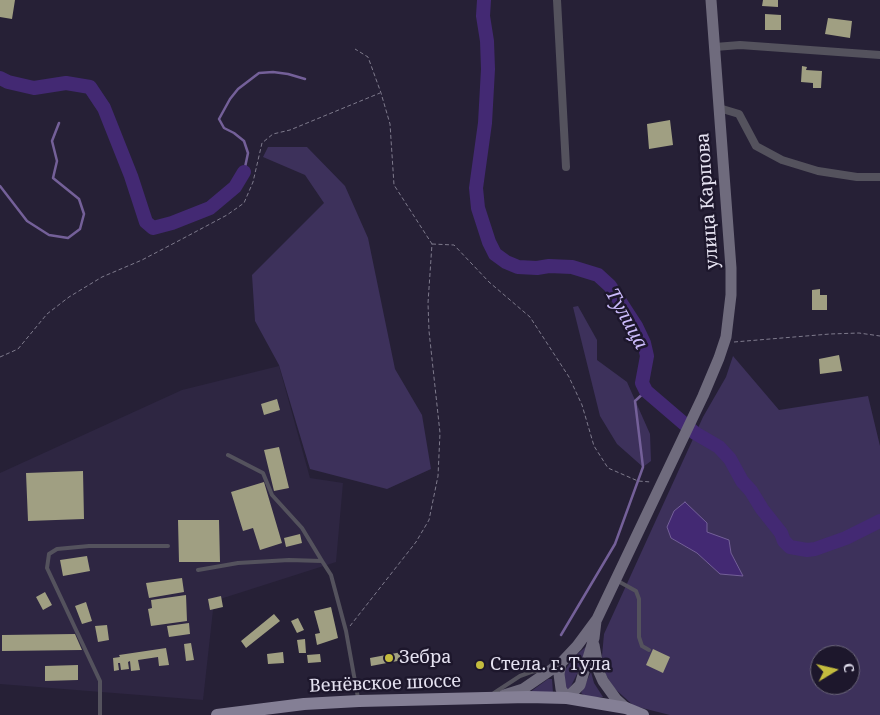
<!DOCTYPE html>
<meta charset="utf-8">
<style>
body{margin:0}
#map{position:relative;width:880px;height:715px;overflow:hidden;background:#262036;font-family:"Noto Serif",serif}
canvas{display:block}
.north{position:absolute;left:810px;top:645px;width:50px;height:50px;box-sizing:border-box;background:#1d172c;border:1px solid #6d687b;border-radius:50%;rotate:81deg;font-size:14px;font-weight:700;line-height:20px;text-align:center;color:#e5e2f1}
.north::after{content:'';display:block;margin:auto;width:18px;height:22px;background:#c4bc3e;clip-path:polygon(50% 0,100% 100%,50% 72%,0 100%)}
</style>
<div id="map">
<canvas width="880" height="715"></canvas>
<div class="north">С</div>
</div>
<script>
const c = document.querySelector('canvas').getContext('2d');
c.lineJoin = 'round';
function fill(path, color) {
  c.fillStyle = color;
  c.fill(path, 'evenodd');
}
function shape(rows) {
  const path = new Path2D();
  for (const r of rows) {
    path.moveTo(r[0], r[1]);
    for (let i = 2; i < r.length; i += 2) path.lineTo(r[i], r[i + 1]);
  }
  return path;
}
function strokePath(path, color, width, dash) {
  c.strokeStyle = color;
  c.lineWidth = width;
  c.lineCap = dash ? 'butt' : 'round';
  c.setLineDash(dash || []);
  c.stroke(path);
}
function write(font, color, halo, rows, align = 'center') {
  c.font = font + ' "Noto Serif",serif';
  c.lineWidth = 5;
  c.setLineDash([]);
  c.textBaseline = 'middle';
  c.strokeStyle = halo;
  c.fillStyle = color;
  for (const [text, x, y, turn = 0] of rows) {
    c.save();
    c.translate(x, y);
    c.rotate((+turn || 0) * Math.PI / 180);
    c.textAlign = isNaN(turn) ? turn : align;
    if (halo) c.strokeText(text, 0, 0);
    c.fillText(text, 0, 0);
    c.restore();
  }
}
fill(shape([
 [279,366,310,478,343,483,336,562,214,601,203,700,0,684,0,473,182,390]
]), '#2e2642');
fill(shape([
 [268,147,307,147,345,186,368,238,395,369,422,415,431,469,387,489,310,469,279,365,255,321,252,275,324,203,305,175,263,157],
 [578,306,597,340,597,360,627,382,650,434,651,461,643,467,617,444,600,416,573,307],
 [733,356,779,410,868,396,880,446,880,715,670,715,634,706,614,688,606,675,602,656,604,634,703,417,726,377],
 [667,527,729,540,731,553,743,576,720,574,697,553,671,538],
 [820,655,850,655,850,685,820,685],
 [588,645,582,664,571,686,567,691,563,678,565,670,575,656],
 [591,672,594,683,603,697,587,697,581,693],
 [548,679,552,679,553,693,530,692]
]), '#3d315b');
const water = shape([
 [685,502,707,523,707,532,729,540,731,553,743,576,720,574,697,553,671,538,667,527,674,511,685,502]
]);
fill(water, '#432973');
strokePath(water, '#746099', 1);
strokePath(shape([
 [244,172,248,153,244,141,234,133,224,128,219,119,230,99,238,89,259,73,273,72,288,74,305,79],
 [0,186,27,221,49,235,68,238,80,229,84,214,79,199,53,178,57,161,52,141,59,123],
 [561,635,615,544,643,467,635,401,646,391]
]), '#746099', 2.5);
strokePath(shape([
 [484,0,483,16,487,41,488,69,485,123,476,188,478,208,489,242,495,254,506,262,518,267,537,268,549,266,572,267,598,275,610,286,636,326,644,343,647,356,642,383,646,391,695,433,719,447,730,459,742,481,751,491,762,509,781,533,784,541,790,547,807,550,815,549,846,538,880,521],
 [0,78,8,82,34,88,66,83,90,87,104,108,131,176,146,222,153,228,172,223,210,208,235,187,244,172]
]), '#432973', 14);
fill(shape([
 [0,0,15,0,12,19,0,17],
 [763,0,778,0,778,7,762,6],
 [765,14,781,15,781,30,765,30],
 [828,18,852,21,850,38,825,34],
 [802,66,807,67,806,70,822,71,821,88,813,88,813,83,801,82],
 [670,120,673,145,649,149,647,124],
 [820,289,820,295,827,295,827,310,812,310,812,290],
 [839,355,842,371,820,374,819,359],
 [277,399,280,410,264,415,261,404],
 [279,447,289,488,274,491,264,450],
 [83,471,84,519,28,521,26,473],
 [264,482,282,543,260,550,253,528,243,531,231,492],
 [178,520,219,520,220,562,179,562],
 [300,534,302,543,286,547,284,538],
 [87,556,90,571,63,576,60,560],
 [182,578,184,592,149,598,146,583],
 [45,592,52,605,43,610,36,597],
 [186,595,187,621,151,626,148,609,152,608,151,600],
 [221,596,223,607,210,610,208,599],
 [86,602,92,621,82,624,75,606],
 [331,607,338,638,317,645,315,634,320,633,314,611],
 [274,614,280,621,246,648,241,641],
 [298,618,304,630,297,633,291,621],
 [189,623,190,634,169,637,167,626],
 [107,625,109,640,98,642,95,626],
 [75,634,82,650,2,651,2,635],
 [305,639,306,653,299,653,297,640],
 [191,643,194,660,186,661,184,644],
 [166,648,169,665,159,666,158,657,138,660,140,670,131,671,130,661,128,662,129,669,121,670,120,663,118,663,119,670,114,671,113,658,120,657,119,655],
 [653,649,670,657,663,673,646,665],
 [407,651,408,659,371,666,370,658],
 [283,652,284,663,268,664,267,654],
 [320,654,321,662,308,663,307,655],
 [78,665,78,680,45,681,45,666]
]), '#a09f82');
strokePath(shape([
 [432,244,454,245,489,282,530,317,569,377,582,405,594,446,608,468,638,481,651,482],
 [734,342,830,334,859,333,880,336],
 [0,357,18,349,47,314,69,297,102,277,142,260,182,239,227,215,244,203,253,182,262,143,273,134,290,130,380,93],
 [350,626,416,542,429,520,438,476,440,433,429,331,428,303,432,244,394,185,390,124,381,93,368,57,355,49]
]), '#7f7b8d', 1, [4, 2.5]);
strokePath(shape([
 [228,455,263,473,272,495,302,528,322,561],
 [198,570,238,563,289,560,322,561,331,575,346,631,358,698],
 [616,580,636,591,639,599,639,637,642,646,649,650],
 [494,693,520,676,531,672,546,669],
 [100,715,100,681,47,568,49,554,57,549,89,546,168,546]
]), '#54525d', 4);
strokePath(shape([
 [557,0,566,167],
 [715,47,740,45,880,55],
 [719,108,739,114,756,146,782,160,818,171,857,177,880,177]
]), '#54525d', 8);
strokePath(shape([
 [594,645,599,672,603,681,616,699,626,708],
 [561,663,559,674,561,689,567,698,580,685,594,638,596,621],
 [504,695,523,689,561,663,577,646,597,619,703,396,719,358,726,337,731,295,731,268,711,0]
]), '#6f6b7d', 11);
strokePath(shape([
 [217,715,304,704,359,701,528,697,567,698,626,708,643,715]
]), '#847f95', 12);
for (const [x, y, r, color] of [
 [389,658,5,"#c4bc3e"],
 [480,665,5,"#c4bc3e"]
]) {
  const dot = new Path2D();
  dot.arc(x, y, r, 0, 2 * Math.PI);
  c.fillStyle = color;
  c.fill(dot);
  strokePath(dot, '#1d172c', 2);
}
write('18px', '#e5e2f1', '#1d172c', [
 ["улица Карпова",708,201,-94],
 ["Венёвское шоссе",385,684,-2]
]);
write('18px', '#e5e2f1', '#1d172c', [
 ["Зебра",399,658],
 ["Стела. г. Тула",490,665]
], 'left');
write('italic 19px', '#cbbbfb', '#1d172c', [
 ["Тулица",626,319,61]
]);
</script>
